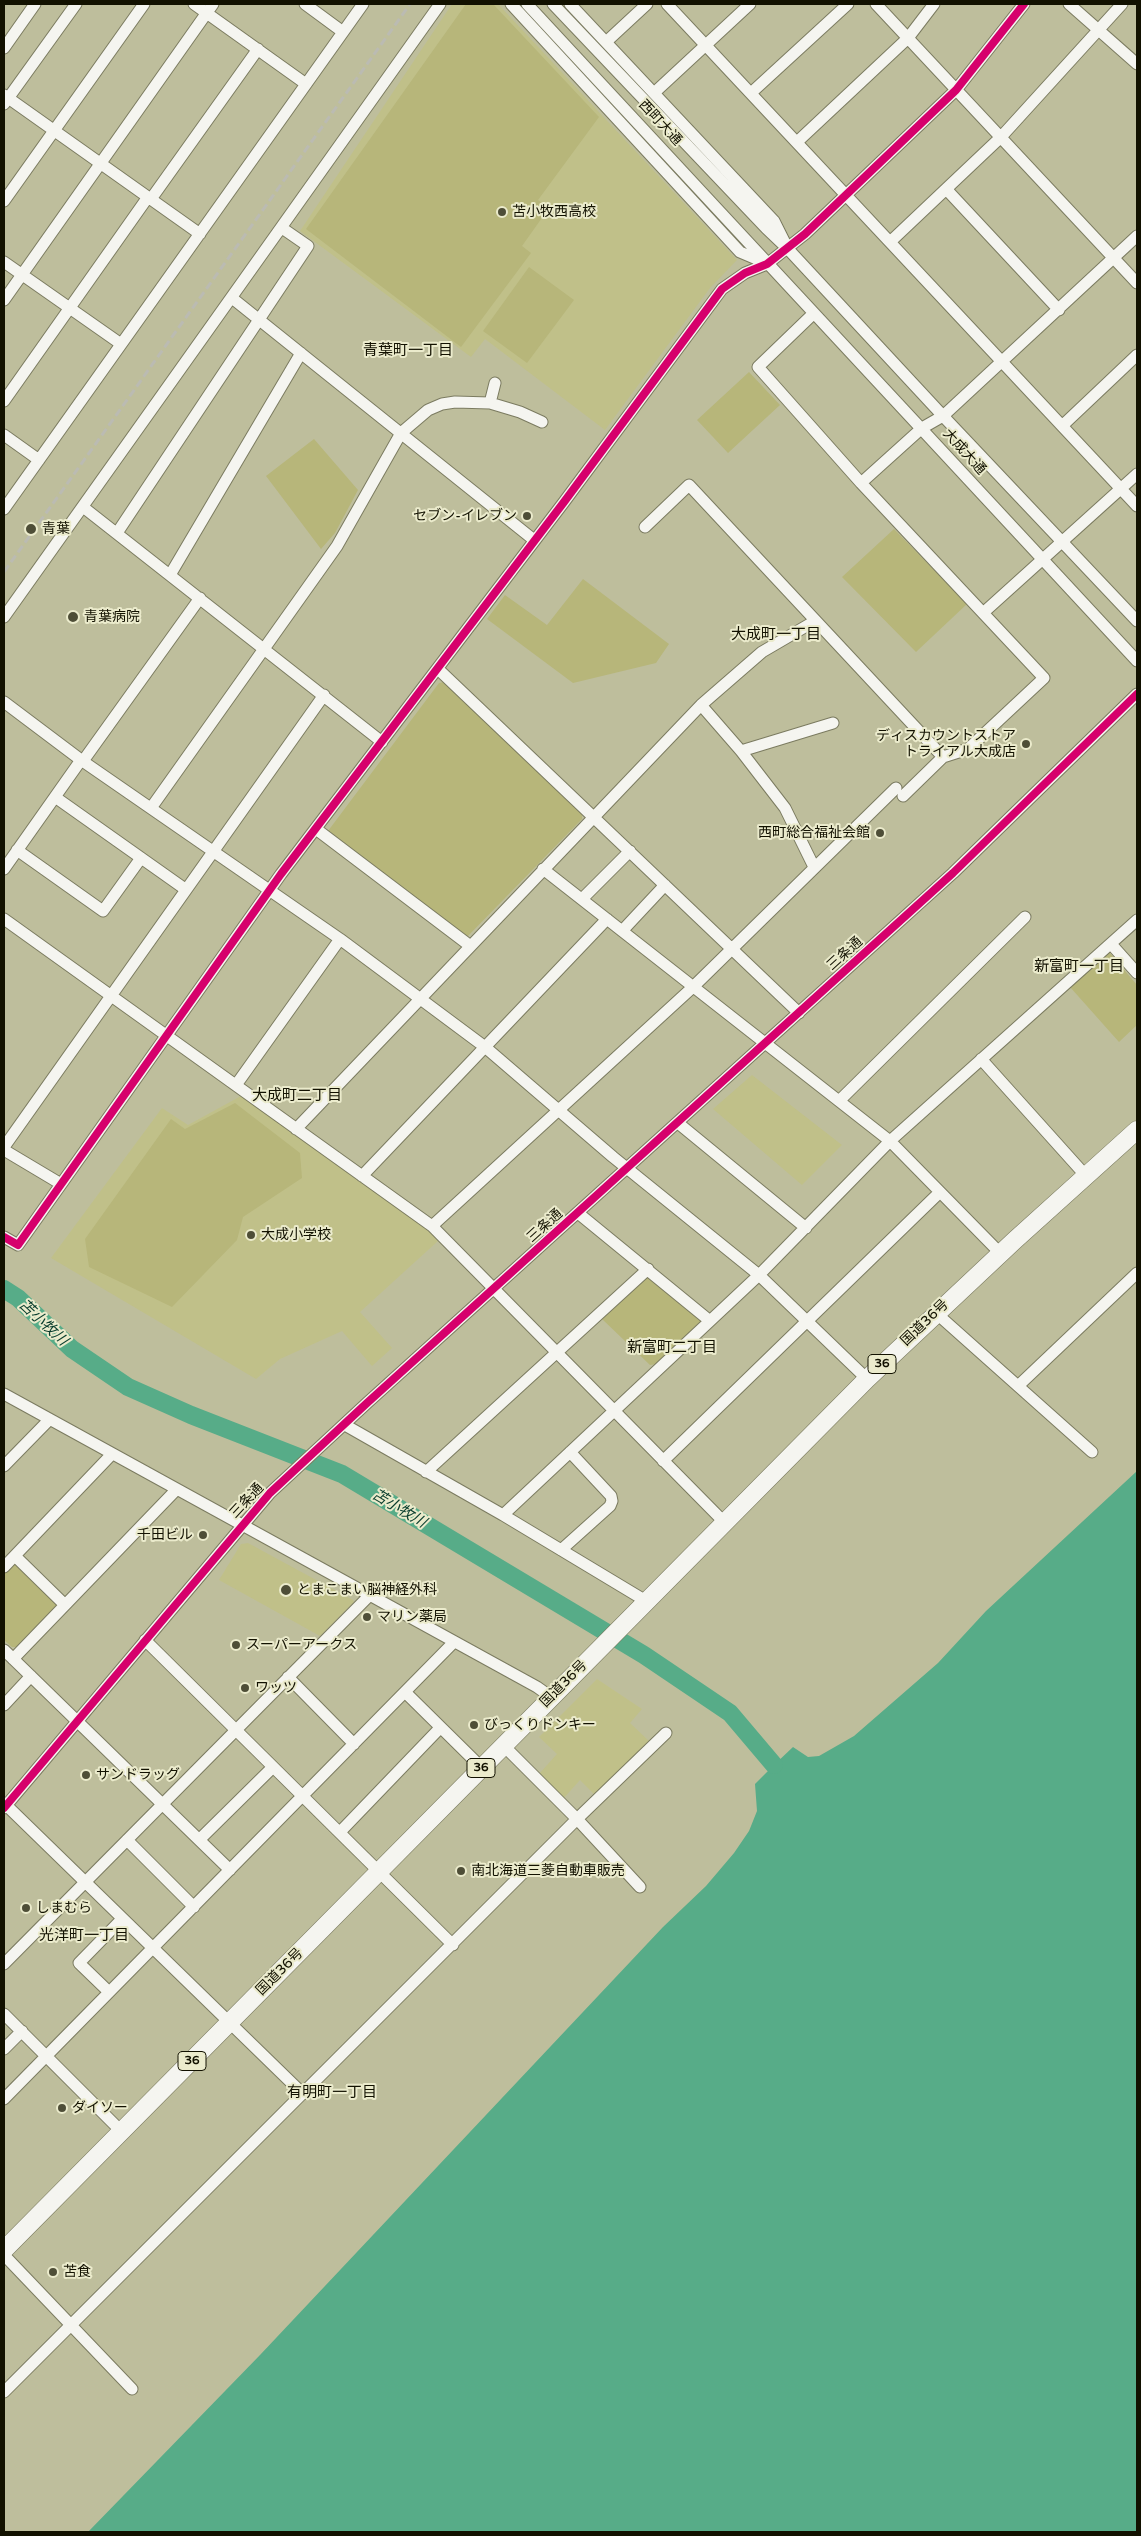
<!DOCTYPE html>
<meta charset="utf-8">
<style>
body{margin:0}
#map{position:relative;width:1141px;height:2536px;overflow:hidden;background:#bebe9c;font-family:"Varela Round",sans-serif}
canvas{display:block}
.frame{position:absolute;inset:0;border:5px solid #121100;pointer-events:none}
</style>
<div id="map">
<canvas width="1141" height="2536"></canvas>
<div class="frame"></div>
</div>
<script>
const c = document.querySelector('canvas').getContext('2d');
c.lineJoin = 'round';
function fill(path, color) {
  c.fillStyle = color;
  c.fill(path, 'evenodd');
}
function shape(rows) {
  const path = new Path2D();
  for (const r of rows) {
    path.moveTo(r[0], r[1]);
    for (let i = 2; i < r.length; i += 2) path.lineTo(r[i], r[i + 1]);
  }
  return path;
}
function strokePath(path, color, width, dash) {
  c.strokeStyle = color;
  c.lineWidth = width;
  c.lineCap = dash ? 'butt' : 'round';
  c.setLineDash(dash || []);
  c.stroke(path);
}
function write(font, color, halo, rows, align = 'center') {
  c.font = font + ' "Varela Round","Noto Sans JP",sans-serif';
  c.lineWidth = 4;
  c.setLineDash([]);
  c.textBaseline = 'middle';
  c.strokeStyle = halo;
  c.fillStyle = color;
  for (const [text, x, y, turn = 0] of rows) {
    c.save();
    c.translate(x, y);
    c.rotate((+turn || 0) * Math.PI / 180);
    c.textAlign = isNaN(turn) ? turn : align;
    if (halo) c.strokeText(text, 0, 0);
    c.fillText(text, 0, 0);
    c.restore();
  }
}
fill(shape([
 [452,4,498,4,737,260,710,288,605,430,485,339,471,357,300,231],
 [752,1075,842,1145,802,1185,713,1109],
 [241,1096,429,1230,438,1241,360,1312,392,1348,372,1366,342,1331,280,1359,256,1379,51,1258,162,1108,188,1125],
 [248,1543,353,1600,354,1602,320,1636,219,1580,241,1544],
 [597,1679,642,1709,630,1723,649,1741,595,1795,580,1780,563,1799,539,1774,557,1754,539,1737]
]), '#c0c089');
fill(shape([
 [466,4,493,4,599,117,538,200,549,208,522,246,531,253,461,347,306,229],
 [529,267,574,300,527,363,483,331],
 [749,372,780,405,728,453,697,420],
 [314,439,358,490,335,533,321,549,266,476],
 [894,529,967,604,916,652,842,577],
 [583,579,669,644,656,663,573,683,487,619,505,595,547,625],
 [444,682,582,813,582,819,467,937,328,831,439,683],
 [1109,952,1137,985,1137,1025,1119,1042,1070,987],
 [235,1103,300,1153,302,1178,243,1217,237,1240,172,1307,89,1267,85,1239,171,1119,185,1129],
 [644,1277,648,1277,700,1318,701,1324,657,1364,650,1365,602,1319,602,1315],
 [15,1562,59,1606,18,1647,12,1647,4,1640,4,1574]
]), '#b7b67a');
fill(shape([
 [1137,1471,1137,2532,88,2532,260,2355,663,1927,706,1886,734,1853,749,1831,757,1811,755,1784,774,1765,793,1747,808,1757,819,1756,854,1736,938,1663,986,1611]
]), '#57ac88');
strokePath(shape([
 [4,1289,18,1298,72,1349,128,1387,191,1415,342,1474,644,1655,730,1713,774,1765]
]), '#57ac88', 18);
const minor = shape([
 [194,4,306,84],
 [305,4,343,32],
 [511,4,740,252,766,263],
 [527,4,1137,661],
 [553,4,766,228,788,249,943,416,1137,621],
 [570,4,774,221,785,243],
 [667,4,1137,506],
 [876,4,1137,283],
 [1069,4,1137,64],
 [606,42,647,4],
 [4,48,35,4],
 [654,93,750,4],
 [751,93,848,4],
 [4,95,200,234],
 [4,104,76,4],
 [797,142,908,38,934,4],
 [947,190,1059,310],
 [151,199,258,49],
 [4,201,144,4],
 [890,242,1001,137,1122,4],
 [4,262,121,344],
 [232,298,534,540],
 [4,300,213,4],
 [813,314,758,367,861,483,1044,678,968,749,943,757],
 [4,401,148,197],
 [490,403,495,383],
 [1062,426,1137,355],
 [4,435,39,460],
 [861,483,922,428,943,416,1137,236],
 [83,507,382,742],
 [4,509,363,4],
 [645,527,689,485,943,757,903,796],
 [117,533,308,246,282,228],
 [170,575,301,353],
 [983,613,1137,474],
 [4,617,440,4],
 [438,669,799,1013],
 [4,702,81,760,340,939,485,1047,613,1157,759,1275,867,1379],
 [701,705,741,751,785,808,814,867],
 [741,751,833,723],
 [83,761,200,598],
 [55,797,185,889],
 [151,808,337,546,401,433,428,410,442,404,455,402,490,403,520,412,542,422],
 [316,829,469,945],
 [17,850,103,911,141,858],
 [4,869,81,760],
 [543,869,890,1141,1000,1253],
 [582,899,630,851],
 [4,919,432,1226,725,1523],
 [622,931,665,885],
 [1111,944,1137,973],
 [981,1059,1086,1176],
 [236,1085,340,939],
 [839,1101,1025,917],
 [678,1123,806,1228],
 [296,1129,701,705,762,652,815,621],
 [4,1147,324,695],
 [4,1150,61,1184],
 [362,1176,607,919],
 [578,1213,710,1321],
 [432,1226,693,987,896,788],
 [4,1237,18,1245,281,874,564,502,722,289,745,273,767,264,805,234,956,90,1024,4],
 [936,1313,1092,1452],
 [1018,1386,1137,1273],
 [4,1394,537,1687,551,1697],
 [345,1425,503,1515,646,1601],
 [663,1461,940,1192],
 [4,1466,49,1420],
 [426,1472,648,1269],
 [503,1515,759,1275,890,1141,1137,920],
 [561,1550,610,1506,612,1501,611,1496,570,1452],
 [15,1556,65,1605],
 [4,1567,112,1454],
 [145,1640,453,1945],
 [4,1650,230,1870],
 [13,1659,176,1490],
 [288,1677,354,1744],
 [406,1693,482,1768],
 [4,1705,31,1676],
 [4,1803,303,2094],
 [4,1808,270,1493,367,1403,953,873,1137,694],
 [340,1832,440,1728],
 [127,1840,194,1907],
 [199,1840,273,1767],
 [640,1887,577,1819,666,1733],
 [4,1964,369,1596],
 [109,1992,79,1963,122,1919],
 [4,2014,122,2132],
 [4,2049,22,2031],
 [4,2099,454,1642],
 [4,2255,132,2389],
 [4,2392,577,1819,503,1745]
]);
const highway = shape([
 [4,2250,867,1379,1015,1240,1137,1130]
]);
strokePath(minor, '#7b7b60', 13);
strokePath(highway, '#7b7b60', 19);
strokePath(minor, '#f5f5f0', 11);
strokePath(highway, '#f5f5f0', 18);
strokePath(shape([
 [4,572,410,4]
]), '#bbbbb2', 3, [8, 4]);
strokePath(shape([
 [4,1237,18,1245,281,874,564,502,722,289,745,273,767,264,805,234,956,90,1024,4],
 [4,1808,270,1493,367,1403,953,873,1137,694]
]), '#d6006c', 8);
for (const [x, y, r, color] of [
 [502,212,5,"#4e4e37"],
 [527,516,5,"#4e4e37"],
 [31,529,6,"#4e4e37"],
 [73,617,6,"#4e4e37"],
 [1026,744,5,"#4e4e37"],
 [880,833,5,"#4e4e37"],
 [251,1235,5,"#4e4e37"],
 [203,1535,5,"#4e4e37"],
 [286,1590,6,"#4e4e37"],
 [367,1617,5,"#4e4e37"],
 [236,1645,5,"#4e4e37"],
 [245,1688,5,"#4e4e37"],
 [474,1725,5,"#4e4e37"],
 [86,1775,5,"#4e4e37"],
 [461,1871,5,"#4e4e37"],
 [26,1908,5,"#4e4e37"],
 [62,2108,5,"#4e4e37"],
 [53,2272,5,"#4e4e37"]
]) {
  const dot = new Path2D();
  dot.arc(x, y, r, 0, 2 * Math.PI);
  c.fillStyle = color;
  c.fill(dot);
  strokePath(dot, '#ebebcc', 2);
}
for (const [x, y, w] of [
 [882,1364,28],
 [481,1768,28],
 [192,2061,28]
]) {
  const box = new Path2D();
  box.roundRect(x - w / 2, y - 9.5, w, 19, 4);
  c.fillStyle = '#ebebcc';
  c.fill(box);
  strokePath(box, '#121100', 1);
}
write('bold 12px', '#121100', null, [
 ["36",882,1364],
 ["36",481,1768],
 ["36",192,2061]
]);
write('14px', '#121100', '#ebebcc', [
 ["西町大通",660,123,47],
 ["大成大通",964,452,48],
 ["三条通",845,954,-42],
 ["三条通",545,1226,-42],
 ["国道36号",925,1323,-44],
 ["三条通",247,1501,-47],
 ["国道36号",564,1684,-45],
 ["国道36号",280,1972,-45]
]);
write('14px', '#121100', '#ebebcc', [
 ["苫小牧西高校",512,212],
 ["セブン-イレブン",517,516,"right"],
 ["青葉",42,529],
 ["青葉病院",84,617],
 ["ディスカウントストア",1016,736,"right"],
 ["トライアル大成店",1016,752,"right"],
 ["西町総合福祉会館",870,833,"right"],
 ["大成小学校",261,1235],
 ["千田ビル",193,1535,"right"],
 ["とまこまい脳神経外科",297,1590],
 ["マリン薬局",377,1617],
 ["スーパーアークス",246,1645],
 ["ワッツ",255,1688],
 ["びっくりドンキー",484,1725],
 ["サンドラッグ",96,1775],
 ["南北海道三菱自動車販売",471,1871],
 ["しまむら",36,1908],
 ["ダイソー",72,2108],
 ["苫食",63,2272]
], 'left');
write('15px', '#121100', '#ebebcc', [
 ["青葉町一丁目",408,351],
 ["大成町一丁目",776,635],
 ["新富町一丁目",1079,967],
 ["大成町二丁目",297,1096],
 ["新富町二丁目",672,1348],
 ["光洋町一丁目",84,1936],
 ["有明町一丁目",332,2093]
]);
write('italic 15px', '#093d2d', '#ebebcc', [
 ["苫小牧川",43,1323,43],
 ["苫小牧川",399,1509,31]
]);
</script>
